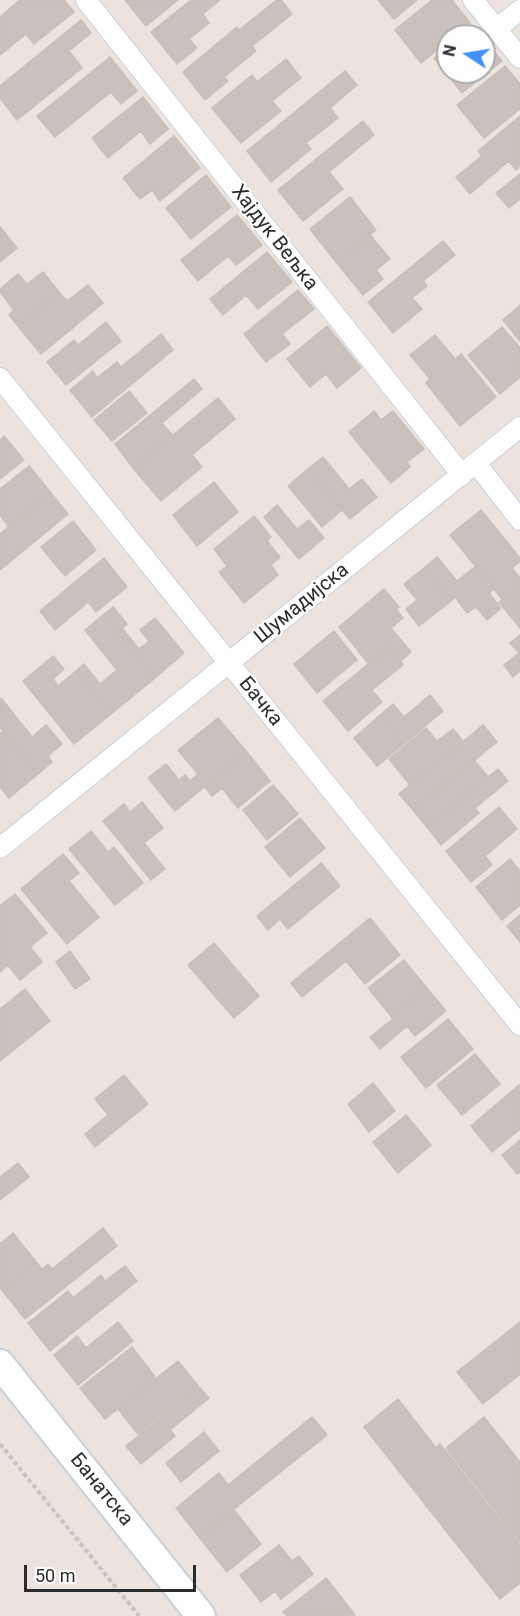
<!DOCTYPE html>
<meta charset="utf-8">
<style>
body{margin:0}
#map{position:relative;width:520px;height:1616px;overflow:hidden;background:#ede3de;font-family:Roboto,sans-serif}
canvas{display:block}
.north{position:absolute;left:436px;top:24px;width:60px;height:60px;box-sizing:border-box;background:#fff;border:2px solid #ababab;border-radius:50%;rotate:282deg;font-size:16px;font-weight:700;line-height:24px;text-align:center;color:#2c2c2c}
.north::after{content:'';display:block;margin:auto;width:21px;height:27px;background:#4191f8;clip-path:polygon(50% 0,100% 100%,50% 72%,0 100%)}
.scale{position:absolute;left:24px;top:1565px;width:172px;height:27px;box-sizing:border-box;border:3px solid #2c2c2c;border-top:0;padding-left:8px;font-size:18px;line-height:21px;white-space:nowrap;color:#2c2c2c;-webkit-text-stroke:4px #fff;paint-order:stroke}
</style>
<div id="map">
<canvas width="520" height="1616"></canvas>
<div class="north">N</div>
<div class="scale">50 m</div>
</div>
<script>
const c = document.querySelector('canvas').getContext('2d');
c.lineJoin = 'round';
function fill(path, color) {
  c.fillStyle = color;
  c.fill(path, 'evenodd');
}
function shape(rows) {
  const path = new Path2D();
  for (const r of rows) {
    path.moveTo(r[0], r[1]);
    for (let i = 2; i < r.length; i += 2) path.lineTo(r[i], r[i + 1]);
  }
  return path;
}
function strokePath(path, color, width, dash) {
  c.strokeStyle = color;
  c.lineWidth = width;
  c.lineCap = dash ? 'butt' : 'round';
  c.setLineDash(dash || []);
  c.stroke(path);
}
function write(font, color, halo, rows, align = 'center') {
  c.font = font + ' Roboto,sans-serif';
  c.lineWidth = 4.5;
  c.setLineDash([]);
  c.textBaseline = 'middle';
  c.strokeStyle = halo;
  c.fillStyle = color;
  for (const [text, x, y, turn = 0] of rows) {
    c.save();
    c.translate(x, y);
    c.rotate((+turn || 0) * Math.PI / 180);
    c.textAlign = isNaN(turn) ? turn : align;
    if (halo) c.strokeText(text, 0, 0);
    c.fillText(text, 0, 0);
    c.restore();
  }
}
const building = shape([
 [20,0,64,0,74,12,34,44,26,34,0,55,0,17,20,0],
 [125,0,178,0,146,26,125,0],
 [191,0,220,0,203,14,209,23,189,39,197,48,177,64,151,32,191,0],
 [277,0,281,0,292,14,252,46,256,51,224,77,228,81,205,100,183,72,237,27,239,30,277,0],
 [378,0,417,0,394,19,378,0],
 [432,0,452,0,470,23,454,36,448,36,448,41,421,63,395,30,432,0],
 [81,20,91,33,69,51,82,68,17,120,0,98,0,86,81,20],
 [473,27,481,36,462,36,473,27],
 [484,40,502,61,462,93,434,58,448,47,448,72,484,72,484,40],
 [110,57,137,91,121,104,111,92,55,137,37,116,110,57],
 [286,59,301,78,272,101,281,111,241,143,212,108,252,75,257,82,286,59],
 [505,66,520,84,520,109,484,138,457,105,505,66],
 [345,71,357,85,330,108,338,118,306,143,311,149,271,182,247,151,345,71],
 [143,97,168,129,150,144,141,131,108,158,92,138,143,97],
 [520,116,520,166,516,170,509,161,470,194,456,177,482,156,478,151,520,116],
 [363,121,374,135,329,172,343,189,303,221,278,190,363,121],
 [174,136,200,168,160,201,152,190,140,199,123,178,174,136],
 [520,174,520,199,509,208,496,193,520,174],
 [206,175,231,207,191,239,166,208,206,175],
 [350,197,376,230,336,262,310,229,350,197],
 [237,215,262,245,236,265,228,256,198,281,181,260,237,215],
 [0,227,17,248,0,262,0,227],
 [370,235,390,259,376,270,383,279,363,295,336,262,370,235],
 [443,241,455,255,423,281,427,286,412,298,422,309,393,333,368,302,443,241],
 [267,252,292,282,258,309,246,295,223,315,210,299,267,252],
 [43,272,59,292,18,326,9,315,14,310,0,292,0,289,18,274,27,284,43,272],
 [88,285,103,303,41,354,18,326,59,292,67,301,88,285],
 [298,290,314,309,282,334,290,344,266,362,244,334,298,290],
 [520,305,520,341,503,320,520,305],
 [106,322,121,341,66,385,47,362,74,340,78,345,106,322],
 [327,326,361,368,337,388,326,374,310,387,287,359,327,326],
 [502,327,520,348,520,377,500,394,468,355,502,327],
 [161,334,173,350,92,417,70,390,93,371,97,378,117,362,121,367,161,334],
 [435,335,455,359,461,354,496,397,460,426,426,383,430,379,410,355,435,335],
 [194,379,202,389,162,423,173,436,133,468,115,444,194,379],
 [129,391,147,413,112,441,94,420,129,391],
 [218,398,235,419,192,455,202,467,161,501,133,468,218,398],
 [374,411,381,420,393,411,424,449,407,462,410,467,391,483,349,432,374,411],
 [4,436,24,460,0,479,0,440,4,436],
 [323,457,349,489,362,479,377,497,350,519,308,469,323,457],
 [29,466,51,493,9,527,0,515,0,489,29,466],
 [308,469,342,510,322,527,288,486,308,469],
 [214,482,238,512,197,546,173,515,214,482],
 [51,493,68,514,0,570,0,534,51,493],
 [277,505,297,529,309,520,324,538,299,559,264,517,277,505],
 [481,510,520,558,520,561,512,568,520,578,520,584,502,599,450,535,481,510],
 [254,516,271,537,267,541,280,557,271,565,278,575,244,603,219,572,227,566,214,549,254,516],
 [73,521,96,550,65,576,41,547,73,521],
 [437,557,457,581,476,566,494,589,489,593,501,608,487,620,476,607,467,613,455,597,451,601,424,568,437,557],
 [104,558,127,587,96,612,88,602,55,630,40,611,104,558],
 [424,568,451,601,419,626,406,609,417,600,404,584,424,568],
 [520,584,520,628,499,602,520,584],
 [384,589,399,607,396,609,403,618,391,628,411,652,401,661,388,646,368,663,339,627,384,589],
 [113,607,127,624,122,628,139,649,149,641,140,630,155,618,184,653,155,678,103,615,113,607],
 [103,615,155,678,111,714,76,671,84,664,100,684,117,670,85,630,103,615],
 [334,631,357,660,317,693,294,664,334,631],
 [520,635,520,671,513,677,504,665,519,653,510,643,520,635],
 [389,647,403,665,372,690,382,702,348,731,323,701,389,647],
 [53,656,64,669,53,679,58,686,76,671,111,714,74,744,23,681,53,656],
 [430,695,443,711,404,744,380,715,393,704,404,717,430,695],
 [1,698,32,737,46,725,62,744,48,756,52,762,38,774,0,727,1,698],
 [380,715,404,744,377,766,354,738,380,715],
 [218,718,247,752,175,811,148,778,166,764,179,780,185,775,190,781,198,774,178,750,218,718],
 [483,725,497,742,413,810,399,794,483,725],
 [426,728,437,741,453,729,463,741,410,785,389,759,426,728],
 [3,731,38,774,9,798,0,787,0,734,3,731],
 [247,752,270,781,238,808,222,788,212,796,205,787,247,752],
 [474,760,488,777,427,827,413,810,474,760],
 [498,769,508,781,475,808,479,813,441,845,427,827,498,769],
 [273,785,298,814,267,840,243,810,273,785],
 [142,802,163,828,144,843,165,869,151,880,103,821,124,804,130,812,142,802],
 [499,807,517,829,485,856,492,865,471,882,446,851,499,807],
 [300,818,325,848,290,877,265,847,300,818],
 [91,831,108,852,114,847,143,883,115,905,69,849,91,831],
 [63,854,79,873,69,881,99,917,67,944,21,889,63,854],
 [510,859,520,871,520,905,502,920,476,887,510,859],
 [321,863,340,886,288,929,280,919,268,930,257,916,321,863],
 [15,894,47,933,30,947,42,962,20,980,8,965,0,972,0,906,15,894],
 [520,915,520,942,507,926,520,915],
 [370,918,400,955,365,984,346,961,302,997,291,983,370,918],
 [214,943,259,996,234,1018,188,965,214,943],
 [70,951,90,979,75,989,56,962,70,951],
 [404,960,426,987,391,1016,368,988,404,960],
 [426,987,446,1011,415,1036,407,1026,380,1049,370,1037,393,1019,391,1016,426,987],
 [25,989,50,1021,0,1061,0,1009,25,989],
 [448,1019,473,1049,426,1088,401,1057,448,1019],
 [475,1054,500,1084,462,1115,437,1085,475,1054],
 [124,1075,148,1104,95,1147,85,1134,108,1115,95,1099,124,1075],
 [373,1083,395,1111,369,1132,348,1104,373,1083],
 [519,1085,520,1129,492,1152,471,1126,519,1085],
 [406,1115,431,1145,398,1173,373,1142,406,1115],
 [520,1140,520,1172,517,1174,502,1155,520,1140],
 [18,1163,29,1177,0,1200,0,1177,18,1163],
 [103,1228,117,1246,25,1319,2,1290,36,1262,42,1269,48,1264,52,1269,103,1228],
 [13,1233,36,1262,2,1290,0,1288,0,1244,13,1233],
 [125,1266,137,1281,50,1351,28,1323,68,1291,73,1298,101,1275,105,1281,125,1266],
 [118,1322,133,1341,78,1385,54,1355,77,1336,86,1348,118,1322],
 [520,1322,520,1374,483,1404,457,1372,520,1322],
 [132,1347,156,1378,105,1419,80,1388,132,1347],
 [178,1361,198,1386,138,1434,118,1409,178,1361],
 [199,1387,209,1398,170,1430,175,1436,141,1464,126,1446,199,1387],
 [398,1399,436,1448,440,1444,520,1545,520,1583,500,1599,364,1427,398,1399],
 [312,1417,327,1435,199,1537,176,1508,219,1473,228,1485,312,1417],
 [484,1417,520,1462,520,1542,446,1448,484,1417],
 [204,1432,219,1451,181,1482,166,1463,204,1432],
 [234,1510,261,1544,227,1572,199,1537,234,1510],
 [279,1545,292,1561,299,1556,313,1574,281,1599,275,1591,261,1602,240,1575,279,1545],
 [326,1578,355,1615,287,1616,283,1612,326,1578]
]);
fill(building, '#c9c1bd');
strokePath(building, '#c9beb8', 1.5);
const street = shape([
 [86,0,462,475],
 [473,0,520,58],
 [496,29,520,10],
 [0,378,520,1025],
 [476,463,520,520],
 [0,848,520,427]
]);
const secondary = shape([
 [0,1364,201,1616]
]);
strokePath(street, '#c9d0d9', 22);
strokePath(secondary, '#c9d0d9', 32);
strokePath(shape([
 [0,1444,139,1616]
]), '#c4c4c4', 4, [4.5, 3]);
strokePath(street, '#fff', 20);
strokePath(secondary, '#fff', 28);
write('20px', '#2c2c2c', '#fff', [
 ["Хајдук Вељка",274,238,52],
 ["Шумадијска",302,604,-39],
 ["Бачка",260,702,51],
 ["Банатска",101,1490,51]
]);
</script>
